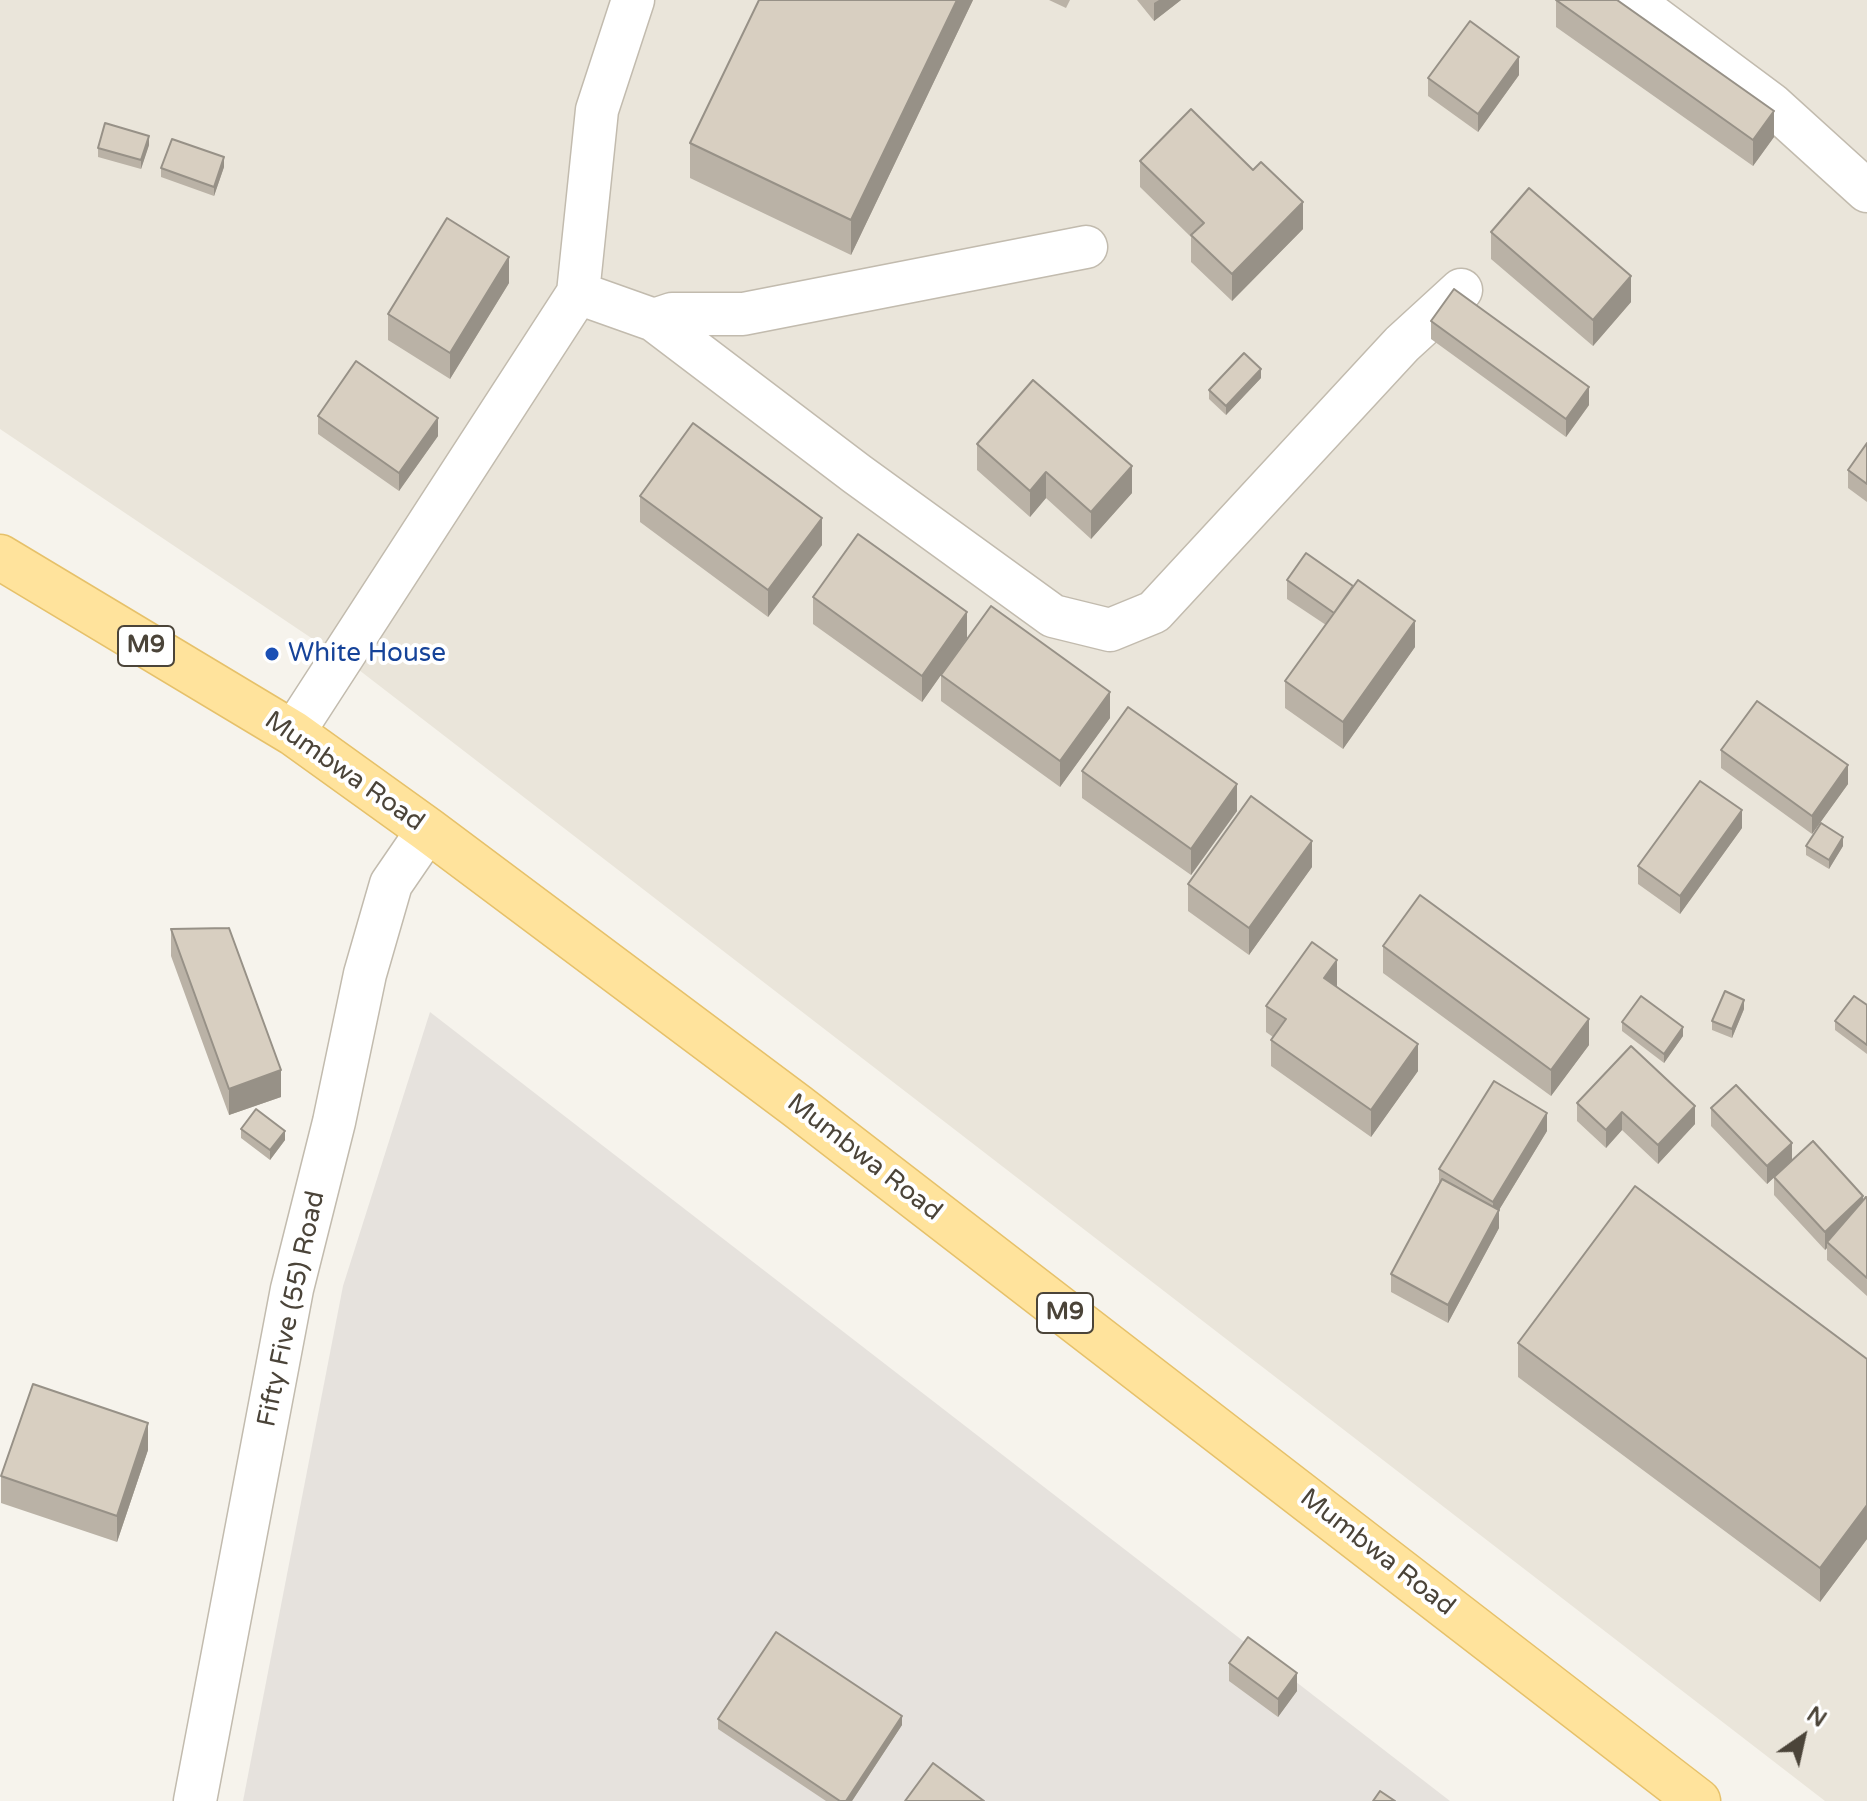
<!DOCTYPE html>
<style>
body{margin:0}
#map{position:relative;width:1867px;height:1801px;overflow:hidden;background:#f6f3ec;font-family:"Varela Round",sans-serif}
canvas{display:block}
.north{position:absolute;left:1763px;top:1697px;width:80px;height:80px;-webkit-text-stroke:6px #fff;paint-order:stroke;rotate:34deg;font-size:22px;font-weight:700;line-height:32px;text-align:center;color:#4b4439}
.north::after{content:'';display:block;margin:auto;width:28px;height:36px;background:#4b4439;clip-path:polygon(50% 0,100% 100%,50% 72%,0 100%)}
</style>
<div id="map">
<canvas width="1867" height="1801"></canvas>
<div class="north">N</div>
</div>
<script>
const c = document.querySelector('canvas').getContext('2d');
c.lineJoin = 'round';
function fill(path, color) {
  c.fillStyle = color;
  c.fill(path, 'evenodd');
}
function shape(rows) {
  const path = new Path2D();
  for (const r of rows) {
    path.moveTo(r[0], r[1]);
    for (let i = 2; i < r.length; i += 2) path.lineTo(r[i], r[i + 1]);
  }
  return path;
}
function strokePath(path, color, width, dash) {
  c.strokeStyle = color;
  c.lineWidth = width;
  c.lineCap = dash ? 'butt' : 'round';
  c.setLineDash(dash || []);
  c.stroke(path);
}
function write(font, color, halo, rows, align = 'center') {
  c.font = font + ' "Varela Round",sans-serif';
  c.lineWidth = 8;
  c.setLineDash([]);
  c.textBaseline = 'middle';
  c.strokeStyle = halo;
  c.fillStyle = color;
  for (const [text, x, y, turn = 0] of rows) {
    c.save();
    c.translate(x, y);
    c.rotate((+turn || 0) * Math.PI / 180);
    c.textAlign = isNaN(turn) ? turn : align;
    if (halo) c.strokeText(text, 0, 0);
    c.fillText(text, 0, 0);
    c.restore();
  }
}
fill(shape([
 [0,0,1867,0,1867,1801,1825,1801,359,670,0,429]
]), '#eae5da');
fill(shape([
 [430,1012,1450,1801,243,1801,343,1286]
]), '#e6e2dd');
const minor = shape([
 [1631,0,1771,104,1867,191],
 [578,293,654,320,672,314,743,314,1086,247],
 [654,320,857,474,1053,616,1110,630,1154,612,1402,344,1461,290],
 [293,733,578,293,597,110,633,0],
 [195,1801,292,1289,334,1122,365,974,391,884,428,830]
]);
const primary = shape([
 [0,557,293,733,428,830,797,1106,1698,1801]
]);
strokePath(minor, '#c2bbae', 45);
strokePath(primary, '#e6c16a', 47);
strokePath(minor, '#fff', 42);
strokePath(primary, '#ffe39c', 44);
fill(shape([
 [759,0,973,0,851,255,690,178,690,143],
 [1049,0,1070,0,1066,8],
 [1137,0,1181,0,1154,21],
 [1556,0,1774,137,1753,166,1556,27],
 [1519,75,1478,132,1428,96,1428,78],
 [149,145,141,169,98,157,98,148],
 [1140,161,1303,229,1232,301,1191,262,1191,237,1140,187],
 [224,167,214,196,161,177,161,168],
 [1491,232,1631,302,1593,346,1491,259],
 [509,283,450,379,388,340,388,314],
 [1431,321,1589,405,1566,437,1431,339],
 [1261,378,1226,415,1209,399,1209,390],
 [318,416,438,436,399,491,318,434],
 [1867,443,1867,502,1848,488,1848,470],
 [977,444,1132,493,1091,539,1046,498,1030,517,977,470],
 [640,496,822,545,768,617,640,522],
 [1287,580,1353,586,1415,647,1343,749,1285,708,1285,681,1326,625,1287,599],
 [813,597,967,638,922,702,813,624],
 [941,675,1110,718,1060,787,941,701],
 [1721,750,1848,784,1812,834,1721,768],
 [1082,771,1237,811,1191,875,1082,798],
 [1742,828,1680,914,1638,884,1638,866],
 [1806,846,1843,846,1829,869,1806,855],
 [1312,867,1249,955,1188,911,1188,884],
 [171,929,281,1097,229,1115,171,956],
 [1383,946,1589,1045,1551,1096,1383,973],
 [1337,987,1418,1071,1371,1137,1271,1066,1271,1040,1273,1037,1266,1032,1266,1006],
 [1867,1005,1867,1054,1835,1030,1835,1021],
 [1744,1009,1732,1038,1712,1030,1712,1021],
 [1622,1022,1683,1036,1664,1063,1622,1031],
 [1577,1103,1695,1124,1658,1164,1622,1130,1606,1148,1577,1121],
 [1711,1108,1792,1161,1863,1201,1867,1198,1867,1296,1827,1260,1827,1248,1825,1250,1774,1195,1774,1177,1767,1184,1711,1126],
 [241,1129,285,1140,270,1160,241,1138],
 [1547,1131,1499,1210,1499,1228,1448,1323,1391,1292,1391,1274,1439,1183,1439,1169],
 [1518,1343,1867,1359,1867,1539,1820,1602,1518,1377],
 [148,1450,117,1542,1,1503,1,1476],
 [1229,1663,1297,1691,1278,1717,1229,1681],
 [718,1719,902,1725,852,1801,826,1801,718,1729]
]), '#bab2a6');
fill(shape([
 [957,0,973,0,851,255,851,220],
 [1159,0,1181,0,1154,21,1154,3],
 [1519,57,1519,75,1478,132,1478,114],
 [1774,111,1774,137,1753,166,1753,140],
 [149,136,149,145,141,169,141,160],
 [224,157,224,167,214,196,214,187],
 [1303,202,1303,229,1232,301,1232,274],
 [509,257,509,283,450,379,450,353],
 [1631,276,1631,302,1593,346,1593,320],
 [1261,369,1261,378,1226,415,1226,406],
 [1589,387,1589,405,1566,437,1566,419],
 [438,418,438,436,399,491,399,473],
 [1132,466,1132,493,1091,539,1091,512],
 [1046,472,1046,498,1030,517,1030,491],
 [822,518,822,545,768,617,768,590],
 [967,612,967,638,922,702,922,676],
 [1415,621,1415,647,1343,749,1343,722],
 [1110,692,1110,718,1060,787,1060,761],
 [1848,765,1848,784,1812,834,1812,816],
 [1237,784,1237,811,1191,875,1191,849],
 [1742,810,1742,828,1680,914,1680,896],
 [1843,837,1843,846,1829,869,1829,860],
 [1312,841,1312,867,1249,955,1249,928],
 [1337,960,1337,987,1324,978],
 [1744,1000,1744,1009,1732,1038,1732,1029],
 [1589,1019,1589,1045,1551,1096,1551,1070],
 [1683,1027,1683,1036,1664,1063,1664,1054],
 [1418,1044,1418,1071,1371,1137,1371,1110],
 [281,1070,281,1097,229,1115,229,1089],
 [1695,1106,1695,1124,1658,1164,1658,1145],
 [1622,1112,1622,1130,1606,1148,1606,1130],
 [1547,1113,1547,1131,1499,1210,1499,1228,1448,1323,1448,1305,1493,1220,1493,1202],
 [285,1131,285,1140,270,1160,270,1150],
 [1792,1143,1792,1161,1767,1184,1767,1166],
 [1863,1196,1863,1214,1827,1242,1827,1248,1825,1250,1825,1232],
 [148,1423,148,1450,117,1542,117,1516],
 [1867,1505,1867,1539,1820,1602,1820,1568],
 [1297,1673,1297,1691,1278,1717,1278,1699],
 [902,1716,902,1725,852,1801,846,1801]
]), '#979187');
const building = shape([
 [759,0,957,0,851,220,690,143,759,0],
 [1556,0,1617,0,1774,111,1753,140,1556,0],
 [1470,21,1519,57,1478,114,1428,78,1470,21],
 [1191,109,1253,170,1261,162,1303,202,1232,274,1191,235,1204,223,1140,161,1191,109],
 [105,123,149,136,141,160,98,148,105,123],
 [172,139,224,157,214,187,161,168,172,139],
 [1529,188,1631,276,1593,320,1491,232,1529,188],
 [447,218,509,257,450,353,388,314,447,218],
 [1454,289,1589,387,1566,419,1431,321,1454,289],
 [1244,353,1261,369,1226,406,1209,390,1244,353],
 [356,361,438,418,399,473,318,416,356,361],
 [1033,380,1132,466,1091,512,1046,472,1030,491,977,444,1033,380],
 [693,423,822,518,768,590,640,496,693,423],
 [1867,443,1867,484,1848,470,1867,443],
 [858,534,967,612,922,676,813,597,858,534],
 [1306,553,1353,586,1334,613,1287,580,1306,553],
 [1358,580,1415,621,1343,722,1285,681,1358,580],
 [991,606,1110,692,1060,761,941,675,991,606],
 [1757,701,1848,765,1812,816,1721,750,1757,701],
 [1128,707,1237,784,1191,849,1082,771,1128,707],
 [1700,781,1742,810,1680,896,1638,866,1700,781],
 [1251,796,1312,841,1249,928,1188,884,1251,796],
 [1821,823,1843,837,1829,860,1806,846,1821,823],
 [1420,895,1589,1019,1551,1070,1383,946,1420,895],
 [229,928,281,1070,229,1089,171,929,229,928],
 [1312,942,1337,960,1324,978,1418,1044,1371,1110,1271,1040,1286,1019,1266,1006,1312,942],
 [1725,991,1744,1000,1732,1029,1712,1021,1725,991],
 [1641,996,1683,1027,1664,1054,1622,1022,1641,996],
 [1854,996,1867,1005,1867,1045,1835,1021,1854,996],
 [1631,1046,1695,1106,1658,1145,1622,1112,1606,1130,1577,1103,1631,1046],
 [1494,1081,1547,1113,1493,1202,1439,1169,1494,1081],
 [1736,1085,1792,1143,1767,1166,1711,1108,1736,1085],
 [256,1109,285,1131,270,1150,241,1129,256,1109],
 [1813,1141,1863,1196,1825,1232,1774,1177,1813,1141],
 [1442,1179,1499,1210,1448,1305,1391,1274,1442,1179],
 [1635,1186,1867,1359,1867,1505,1820,1568,1518,1343,1635,1186],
 [1866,1197,1867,1198,1867,1278,1827,1242,1866,1197],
 [33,1384,148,1423,117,1516,1,1476,33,1384],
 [776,1632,902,1716,846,1801,840,1801,718,1719,776,1632],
 [1248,1637,1297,1673,1278,1699,1229,1663,1248,1637],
 [933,1763,984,1801,905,1801,933,1763],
 [1380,1791,1395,1801,1373,1801,1380,1791]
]);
fill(building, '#d8cfc1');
strokePath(building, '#979187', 2);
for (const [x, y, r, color] of [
 [272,654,8,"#1a4fb4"]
]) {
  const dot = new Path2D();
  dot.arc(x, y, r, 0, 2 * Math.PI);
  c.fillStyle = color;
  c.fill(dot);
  strokePath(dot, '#fff', 3);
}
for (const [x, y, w] of [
 [146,646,56],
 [1065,1313,56]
]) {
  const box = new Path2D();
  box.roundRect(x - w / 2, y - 20, w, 40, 6);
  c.fillStyle = '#fff';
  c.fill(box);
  strokePath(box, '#4b4439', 2);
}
write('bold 24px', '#4b4439', null, [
 ["M9",146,646],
 ["M9",1065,1313]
]);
write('26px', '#164399', '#fff', [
 ["White House",288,654]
], 'left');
write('26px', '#4b4439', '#fff', [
 ["Mumbwa Road",344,772,35],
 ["Mumbwa Road",864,1158,38],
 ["Fifty Five (55) Road",292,1309,-78],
 ["Mumbwa Road",1377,1553,38]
]);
</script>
